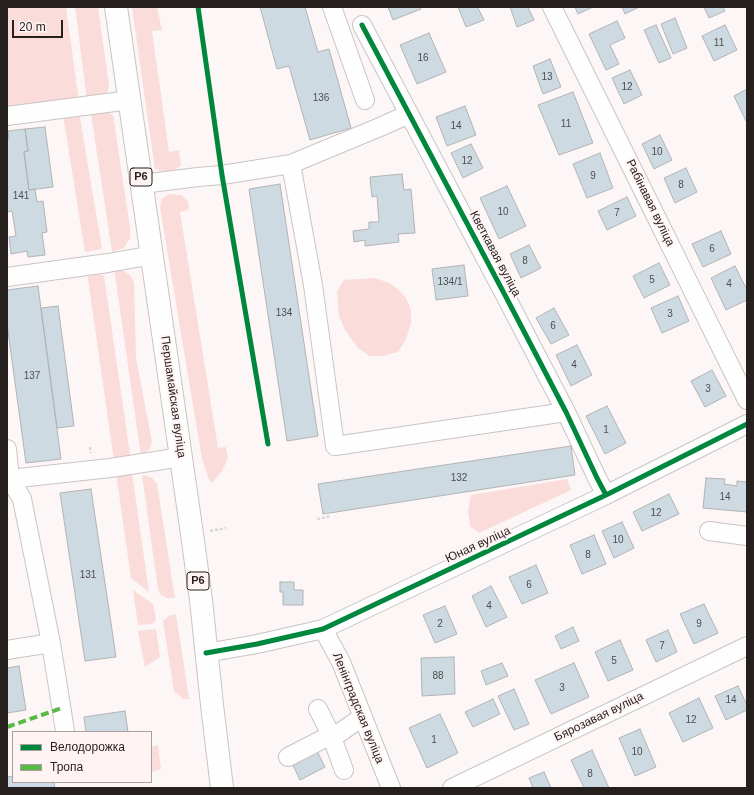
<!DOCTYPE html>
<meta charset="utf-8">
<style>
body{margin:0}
#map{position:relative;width:754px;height:795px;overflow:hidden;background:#fcf6f6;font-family:Helvetica,sans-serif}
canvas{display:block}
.frame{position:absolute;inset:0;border:8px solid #251f1e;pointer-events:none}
.legend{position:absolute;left:12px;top:731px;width:140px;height:52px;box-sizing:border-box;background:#fff4f3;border:1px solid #a89f9e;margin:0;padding:5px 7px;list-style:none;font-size:12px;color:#251f1e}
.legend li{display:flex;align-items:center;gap:8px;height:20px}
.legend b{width:20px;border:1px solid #a89f9e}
.scale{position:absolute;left:12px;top:20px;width:51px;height:18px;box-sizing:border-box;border:2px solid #251f1e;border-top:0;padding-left:5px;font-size:12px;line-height:14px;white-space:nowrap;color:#251f1e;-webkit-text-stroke:3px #fff4f3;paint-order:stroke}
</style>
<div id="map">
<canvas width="754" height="795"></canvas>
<div class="frame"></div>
<ul class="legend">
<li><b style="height:5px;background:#00873e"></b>Велодорожка</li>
<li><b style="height:5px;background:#58b947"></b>Тропа</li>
</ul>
<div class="scale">20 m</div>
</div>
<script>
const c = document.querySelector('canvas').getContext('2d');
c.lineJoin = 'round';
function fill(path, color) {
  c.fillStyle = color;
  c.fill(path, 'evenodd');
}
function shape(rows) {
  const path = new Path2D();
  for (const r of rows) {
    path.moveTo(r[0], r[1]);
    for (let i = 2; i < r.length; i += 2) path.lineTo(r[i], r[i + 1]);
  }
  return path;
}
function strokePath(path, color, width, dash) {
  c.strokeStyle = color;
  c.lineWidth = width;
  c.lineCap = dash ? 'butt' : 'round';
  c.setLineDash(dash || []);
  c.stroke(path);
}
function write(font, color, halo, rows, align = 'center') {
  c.font = font + ' Helvetica,sans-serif';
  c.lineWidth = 4;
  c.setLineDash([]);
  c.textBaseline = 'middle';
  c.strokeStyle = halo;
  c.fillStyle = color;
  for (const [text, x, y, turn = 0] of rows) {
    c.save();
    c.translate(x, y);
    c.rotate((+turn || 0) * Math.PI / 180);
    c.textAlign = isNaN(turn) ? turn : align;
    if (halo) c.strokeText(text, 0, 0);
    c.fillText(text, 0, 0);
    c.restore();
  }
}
fill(shape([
 [7,7,66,7,79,102,7,112],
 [75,7,98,7,109,85,108,91,103,96,87,100],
 [132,7,157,7,162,30,152,31,169,152,179,150,181,166,172,171,161,171,155,169],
 [94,109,104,110,113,115,130,227,130,238,124,248,112,252,91,114],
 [79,112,102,249,85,252,63,115],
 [169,194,181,195,188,201,189,210,180,212,218,448,226,447,228,458,222,471,212,483,209,479,202,459,160,208,162,199],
 [114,268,121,269,131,276,134,283,136,358,152,442,149,450,141,456],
 [99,274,104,276,130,454,126,460,114,461,88,279,89,276],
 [375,278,389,283,399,290,406,298,411,310,411,323,406,339,398,352,383,356,370,356,358,348,345,330,339,316,337,291,344,280],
 [116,473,132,473,149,592,131,578],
 [142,475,148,476,153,479,157,484,175,598,166,598,160,594,158,590],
 [567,479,571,490,479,533,470,526,468,511,471,495],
 [133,590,153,604,156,620,152,624,138,625],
 [176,614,189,699,183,699,174,691,163,621,169,616],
 [156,629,160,657,145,667,138,631],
 [158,745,161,769,151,772,151,747]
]), '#fadcda');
const building = shape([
 [260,7,305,7,318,52,329,49,351,128,310,140,289,66,277,69,260,7],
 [388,7,420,7,421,9,393,20,388,7],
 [458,7,480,7,478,8,484,20,466,27,458,7],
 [510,7,528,7,534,20,517,27,510,7],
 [575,7,593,7,578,14,575,7],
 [622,7,639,7,625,14,622,7],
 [704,7,723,7,725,11,709,18,704,7],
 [675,18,687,48,673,54,661,24,675,18],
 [617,21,625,38,610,45,619,64,606,70,589,34,617,21],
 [656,25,671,58,659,63,644,30,656,25],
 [725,25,737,50,714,61,702,36,725,25],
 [429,33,446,72,417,84,400,45,429,33],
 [550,59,561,87,543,94,533,66,550,59],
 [630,70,642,95,624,104,612,78,630,70],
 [747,89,747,120,746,121,734,96,747,89],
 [573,92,593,143,559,155,538,105,573,92],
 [465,106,476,135,447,146,436,117,465,106],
 [45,127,53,187,29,190,24,152,28,151,25,129,45,127],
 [25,129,28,151,24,152,29,190,35,189,37,202,43,201,47,232,42,233,45,255,28,257,27,251,11,254,9,237,16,236,12,211,7,212,7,140,9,139,8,131,25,129],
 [660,135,672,160,654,169,642,144,660,135],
 [471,144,483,168,463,178,451,153,471,144],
 [600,153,613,188,587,198,573,164,600,153],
 [686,168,697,192,675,203,664,178,686,168],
 [402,174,404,190,411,189,415,233,398,234,399,242,365,246,365,240,354,242,353,231,369,229,369,222,379,222,377,196,372,197,370,177,402,174],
 [280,184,318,436,287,441,249,189,280,184],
 [507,186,526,226,499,239,480,198,507,186],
 [627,197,636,216,607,230,598,211,627,197],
 [721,231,731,254,703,267,692,244,721,231],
 [529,245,541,268,521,278,510,254,529,245],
 [659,263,670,285,644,298,633,276,659,263],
 [464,265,468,296,436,300,432,269,464,265],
 [735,266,747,290,747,300,726,310,711,278,735,266],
 [38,286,61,459,26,463,7,324,7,290,38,286],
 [678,296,689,321,662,333,651,308,678,296],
 [58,306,74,426,57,428,41,308,58,306],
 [554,308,569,335,551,344,536,318,554,308],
 [577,345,592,375,571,386,556,355,577,345],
 [712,370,726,396,705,407,691,381,712,370],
 [607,406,626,443,605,454,586,416,607,406],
 [571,446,575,475,323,514,318,484,571,446],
 [706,478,725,479,724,484,737,486,737,481,747,482,747,512,703,508,706,478],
 [91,489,116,657,85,661,60,493,91,489],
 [669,494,679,514,642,531,633,512,669,494],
 [622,522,634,548,614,558,602,531,622,522],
 [594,535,606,564,582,574,570,545,594,535],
 [536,565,548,593,522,604,509,577,536,565],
 [280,582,294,582,294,590,303,590,303,605,283,605,283,592,280,592,280,582],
 [491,586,507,617,486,627,472,596,491,586],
 [704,604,718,633,694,644,680,614,704,604],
 [445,606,457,634,435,643,423,615,445,606],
 [573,627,579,641,561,649,555,636,573,627],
 [668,630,677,652,656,662,646,640,668,630],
 [620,640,633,670,608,681,595,652,620,640],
 [454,657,455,694,422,696,421,658,454,657],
 [502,663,508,676,486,685,481,671,502,663],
 [574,663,589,697,551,714,535,680,574,663],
 [19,666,26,710,7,713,7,668,19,666],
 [738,686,747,705,747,710,726,720,715,696,738,686],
 [514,689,529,724,514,730,498,696,514,689],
 [699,698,713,728,683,742,669,713,699,698],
 [493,699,500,714,473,727,465,712,493,699],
 [125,711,128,732,86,732,84,717,125,711],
 [440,714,458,753,427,768,409,728,440,714],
 [640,729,656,767,635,776,619,738,640,729],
 [316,749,325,767,300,780,291,761,316,749],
 [592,750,609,788,584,788,571,760,592,750],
 [544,772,551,788,533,788,529,778,544,772],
 [13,776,13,782,54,782,55,788,7,788,7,777,13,776]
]);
fill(building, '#cddae1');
strokePath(building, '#b3b3b4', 1);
const minor = shape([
 [332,7,365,100],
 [552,7,747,400],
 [362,25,506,297,566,412,597,478,606,495],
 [7,116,130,100],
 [291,164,380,127,409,114],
 [142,184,198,177,222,175,291,164,313,285,335,446,566,412],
 [7,277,108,263,153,255],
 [7,449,10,479],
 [709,531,747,536],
 [323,629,341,662,391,788],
 [51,643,65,731],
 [7,650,51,643,22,499,10,479,110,468,182,457],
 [206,653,257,644,323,629,606,495,747,424],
 [318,709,331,735,344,770],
 [288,757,331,735,338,734,362,717],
 [452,788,747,646]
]);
const major = shape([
 [116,7,192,534,201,600,212,705,222,788]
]);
strokePath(minor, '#cac4c4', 20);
strokePath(major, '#cac4c4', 24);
strokePath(shape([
 [90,447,91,453],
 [317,519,328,517,327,513],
 [210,531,226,528]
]), '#dad7d7', 2.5, [3, 2]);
strokePath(minor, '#fffefe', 18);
strokePath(major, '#fffefe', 22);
strokePath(shape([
 [7,727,62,708]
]), '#58b947', 4, [8, 4]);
strokePath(shape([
 [198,7,222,175,268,444],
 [362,25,506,297,566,412,597,478,606,495],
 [206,653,257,644,323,629,606,495,747,424]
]), '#00873e', 5);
write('10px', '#4f4e4f', null, [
 ["11",719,43],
 ["16",423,58],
 ["13",547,77],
 ["12",627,87],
 ["136",321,98],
 ["11",566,124],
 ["14",456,126],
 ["10",657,152],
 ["12",467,161],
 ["9",593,176],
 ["8",681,185],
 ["141",21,196],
 ["10",503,212],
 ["7",617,213],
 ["6",712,249],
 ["8",525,261],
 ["5",652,280],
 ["134/1",450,282],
 ["4",729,284],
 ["134",284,313],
 ["3",670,314],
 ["6",553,326],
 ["4",574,365],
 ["137",32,376],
 ["3",708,389],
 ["1",606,430],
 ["132",459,478],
 ["14",725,497],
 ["12",656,513],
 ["10",618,540],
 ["8",588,555],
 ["131",88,575],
 ["6",529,585],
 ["4",489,606],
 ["2",440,624],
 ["9",699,624],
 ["7",662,646],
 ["5",614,661],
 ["88",438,676],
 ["3",562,688],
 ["14",731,700],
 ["12",691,720],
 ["1",434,740],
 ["10",637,752],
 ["8",590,774]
]);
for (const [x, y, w] of [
 [141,177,22],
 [198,581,22]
]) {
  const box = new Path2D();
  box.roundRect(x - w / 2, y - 9, w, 18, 3);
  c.fillStyle = '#fff4f3';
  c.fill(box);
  strokePath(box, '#251f1e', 1);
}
write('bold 11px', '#251f1e', null, [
 ["Р6",141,177],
 ["Р6",198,581]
]);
write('12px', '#251f1e', '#fff4f3', [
 ["Рабінавая вуліца",650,203,64],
 ["Кветкавая вуліца",495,254,62],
 ["Першамайская вуліца",173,397,82],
 ["Юная вуліца",478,545,-25],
 ["Ленінградская вуліца",358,708,68],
 ["Бярозавая вуліца",599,717,-26]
]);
</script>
